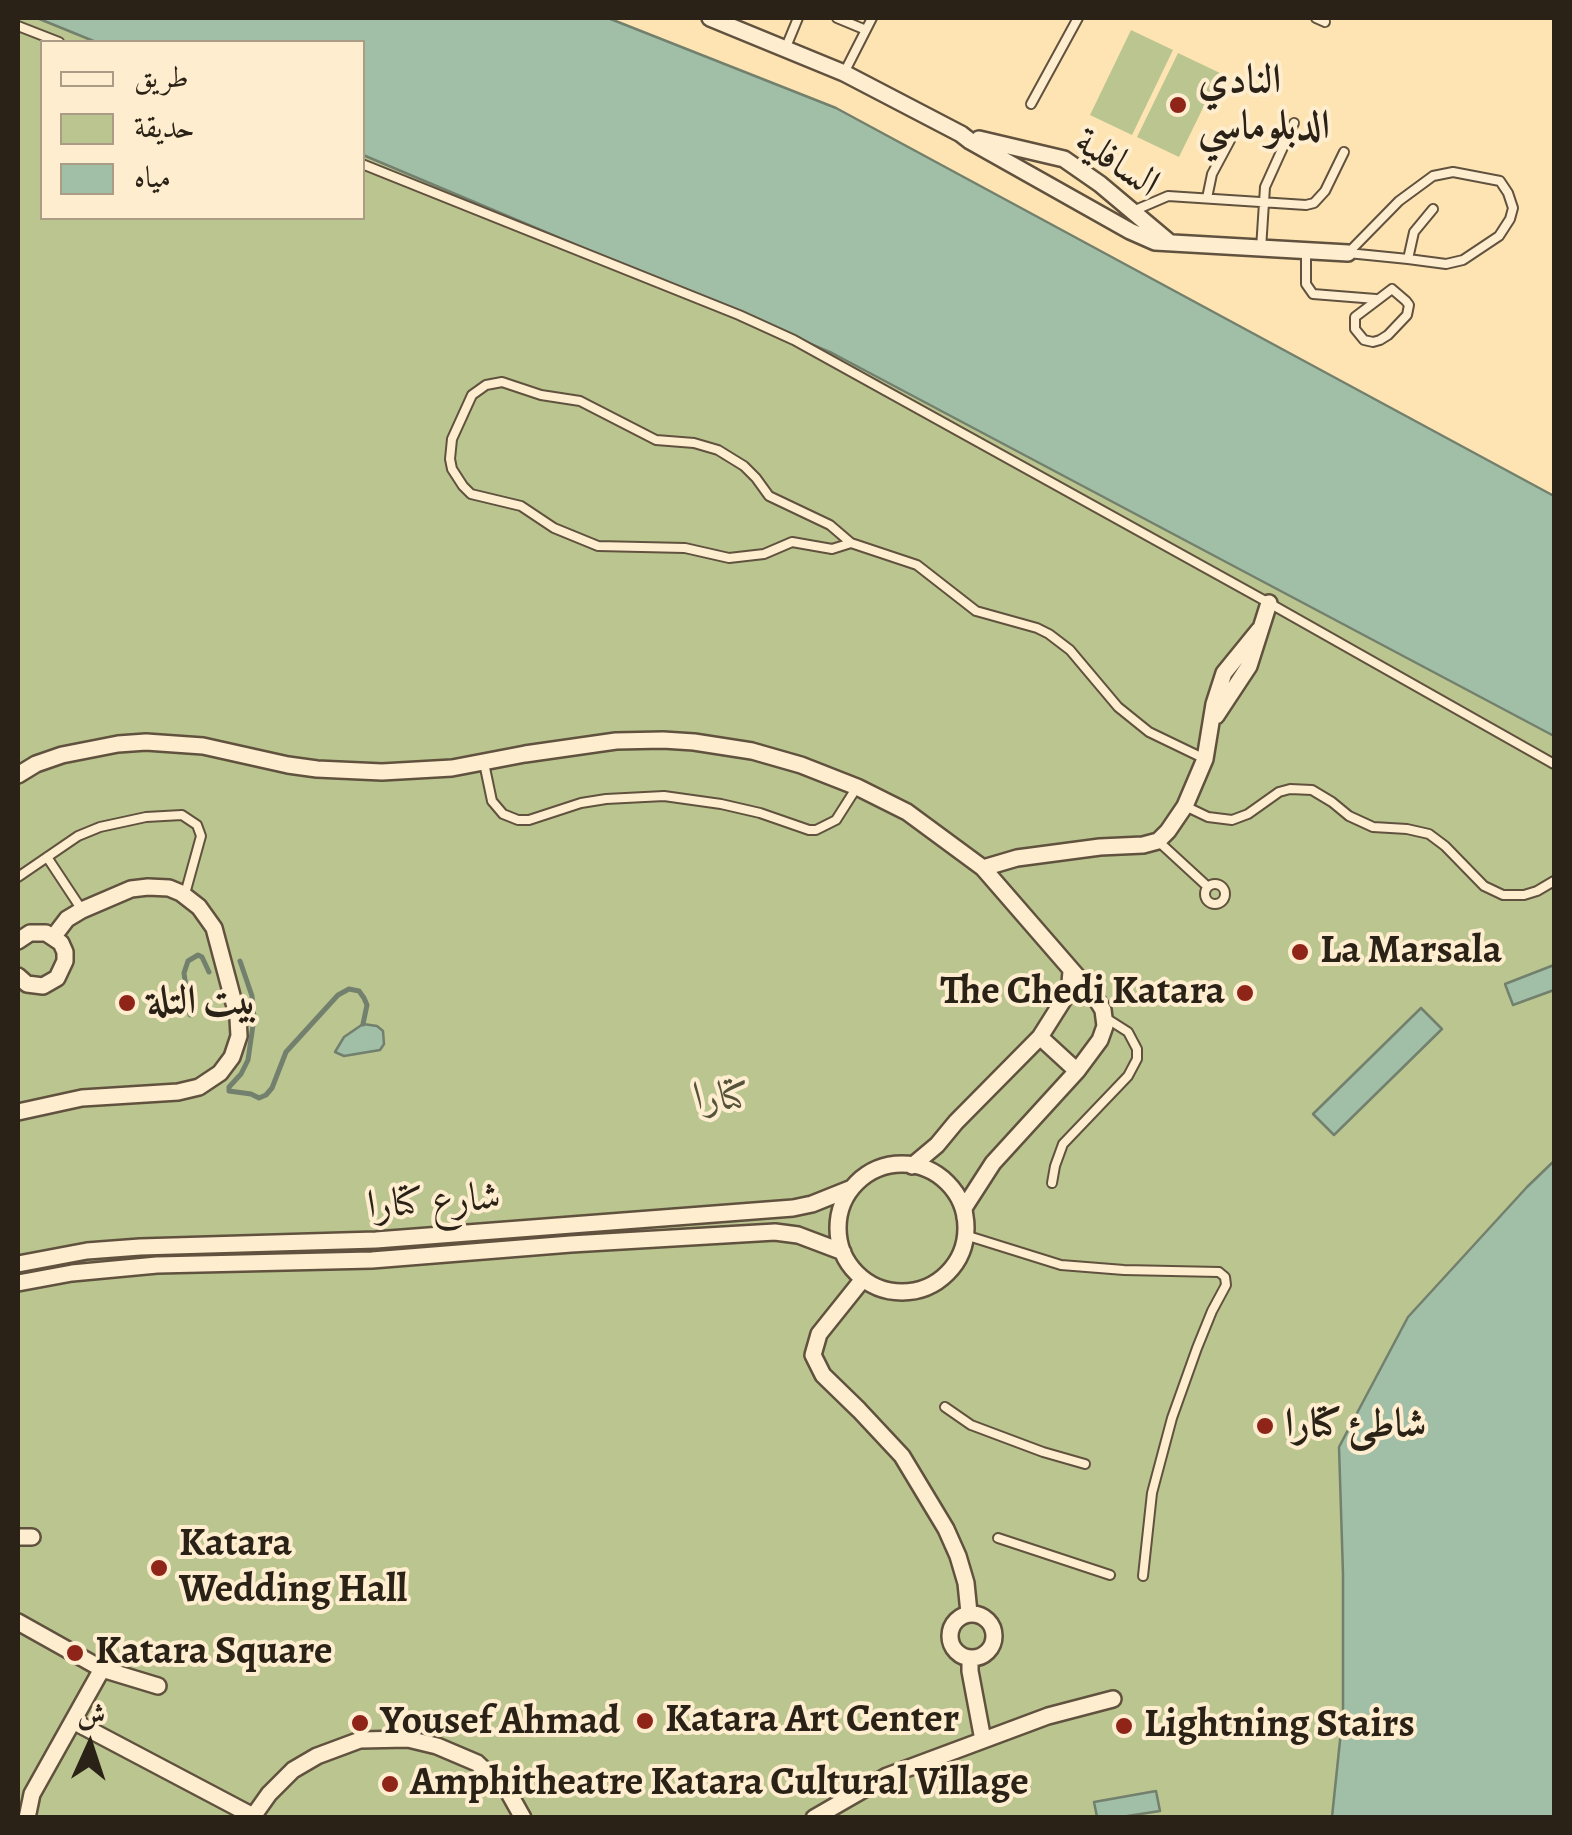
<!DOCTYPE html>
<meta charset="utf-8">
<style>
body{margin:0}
#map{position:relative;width:1572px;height:1835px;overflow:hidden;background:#fee4b3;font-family:Alegreya,Amiri,serif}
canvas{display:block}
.frame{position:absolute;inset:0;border:20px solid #2b2217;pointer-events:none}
.legend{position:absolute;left:40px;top:40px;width:325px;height:180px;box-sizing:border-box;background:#feedce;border:2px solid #aa9c85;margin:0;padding:12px 18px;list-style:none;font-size:30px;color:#2b2217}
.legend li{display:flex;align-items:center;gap:20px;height:50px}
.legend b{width:50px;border:2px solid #aa9c85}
.north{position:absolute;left:40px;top:1695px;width:100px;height:100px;-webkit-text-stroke:8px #feedce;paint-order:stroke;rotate:3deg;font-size:28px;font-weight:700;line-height:40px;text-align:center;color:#2b2217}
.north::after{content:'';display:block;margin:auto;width:35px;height:45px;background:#2b2217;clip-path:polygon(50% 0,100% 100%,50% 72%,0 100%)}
</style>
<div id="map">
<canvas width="1572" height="1835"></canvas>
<div class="frame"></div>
<ul class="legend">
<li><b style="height:12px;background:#feedce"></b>طريق</li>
<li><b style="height:28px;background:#bbc590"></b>حديقة</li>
<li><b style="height:28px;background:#a1bfa6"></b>مياه</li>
</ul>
<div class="north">ش</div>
</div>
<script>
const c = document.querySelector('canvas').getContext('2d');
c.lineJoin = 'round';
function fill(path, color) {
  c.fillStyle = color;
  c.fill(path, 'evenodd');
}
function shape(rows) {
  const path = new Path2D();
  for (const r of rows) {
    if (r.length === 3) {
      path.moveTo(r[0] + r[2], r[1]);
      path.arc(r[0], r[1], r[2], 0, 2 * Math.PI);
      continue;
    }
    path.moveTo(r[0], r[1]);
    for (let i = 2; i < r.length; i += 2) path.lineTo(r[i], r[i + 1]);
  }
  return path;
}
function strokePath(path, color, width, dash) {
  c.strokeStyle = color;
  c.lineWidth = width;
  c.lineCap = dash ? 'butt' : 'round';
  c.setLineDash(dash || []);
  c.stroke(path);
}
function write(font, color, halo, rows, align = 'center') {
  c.font = font + ' Alegreya,Amiri,serif';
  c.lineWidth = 8;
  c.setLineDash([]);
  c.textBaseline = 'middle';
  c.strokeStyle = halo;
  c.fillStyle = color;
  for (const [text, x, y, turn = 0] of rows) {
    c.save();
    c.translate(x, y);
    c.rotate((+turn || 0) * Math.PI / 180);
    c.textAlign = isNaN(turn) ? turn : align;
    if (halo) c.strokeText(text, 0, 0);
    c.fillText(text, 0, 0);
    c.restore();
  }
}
fill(shape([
 [18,18,37,18,96,42,42,42,42,218,362,218,363,155,832,353,1554,736,1554,1161,1527,1187,1408,1317,1340,1447,1343,1574,1343,1712,1332,1817,18,1817],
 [1131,30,1173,50,1132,135,1090,115],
 [1178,53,1220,73,1179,157,1137,137]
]), '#bbc590');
const water = shape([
 [37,18,608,18,836,108,1554,496,1554,736,832,353,363,155,362,42,96,42,37,18],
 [1554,965,1554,990,1513,1005,1505,984,1554,965],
 [1421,1008,1442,1029,1334,1135,1313,1114,1421,1008],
 [363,1024,377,1026,383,1031,384,1044,380,1050,344,1056,335,1052,344,1037,363,1024],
 [1554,1161,1554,1817,1332,1817,1343,1712,1343,1574,1339,1447,1408,1317,1527,1187,1554,1161],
 [1156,1791,1160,1811,1121,1817,1097,1817,1094,1802,1156,1791]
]);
fill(water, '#a1bfa6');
strokePath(water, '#72806d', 2.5);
strokePath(shape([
 [240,961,252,996,254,1018,248,1060,241,1074,229,1087,229,1091,251,1094,259,1098,266,1095,272,1088,286,1052,338,995,349,989,359,991,364,998,367,1005,363,1024],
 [190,1015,184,973,188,961,198,955,202,957,209,972]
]), '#72806d', 5);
const lane = shape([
 [837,18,866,30],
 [1316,18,1325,22],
 [18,26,59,42],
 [786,47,798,18],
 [844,73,872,18],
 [1031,104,1078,18],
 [362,164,739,315,794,340,1269,603,1554,764],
 [1207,198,1212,174,1235,131],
 [1133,211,1168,196,1306,205,1314,203,1325,191,1344,152],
 [1261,249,1265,187,1294,123],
 [1306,251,1306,284,1313,294,1376,299],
 [1348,253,1399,201,1433,176,1453,172,1500,181,1508,193,1513,208,1510,219,1499,236,1463,260,1446,264,1408,259],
 [1348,253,1408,259,1414,232,1433,209],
 [1392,289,1406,301,1409,305,1407,315,1388,335,1380,340,1373,342,1364,340,1355,329,1355,317,1392,289],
 [851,543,832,549,792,542,764,554,729,558,685,548,598,546,554,528,521,506,471,494,463,486,452,469,450,459,452,439,472,395,486,385,502,382,541,395,580,401,656,440,694,443,718,450,744,466,756,478,769,496,830,525,851,543,917,565,976,611,1037,628,1049,634,1070,650,1118,707,1149,732,1205,759],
 [484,763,492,801,503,814,518,820,529,820,581,803,606,799,664,796,721,804,760,813,809,830,816,830,836,820,857,787],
 [1185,806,1208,817,1232,820,1248,814,1279,792,1290,789,1312,790,1332,802,1349,816,1373,827,1407,829,1429,834,1445,846,1484,886,1503,895,1524,895,1537,891,1554,881],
 [1158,841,1208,887],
 [47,857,82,910],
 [18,877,78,836,100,827,146,817,182,815,197,825,201,836,185,894],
 [1215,894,10],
 [1052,1183,1055,1166,1063,1144,1128,1076,1137,1059,1137,1049,1128,1032,1106,1018],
 [965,1235,1061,1265,1124,1270,1219,1272,1225,1277,1226,1285,1212,1311,1197,1348,1172,1418,1152,1493,1143,1576],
 [945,1407,971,1425,1043,1452,1085,1464],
 [998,1538,1110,1575]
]);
const street = shape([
 [710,18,844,73,961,134,970,141,1130,231,1155,242,1348,253],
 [979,139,1064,159,1100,184,1169,242],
 [1216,716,1249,666,1269,603],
 [18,775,36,764,62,755,118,744,146,742,203,746,288,765,317,769,382,772,452,768,525,754,616,741,663,740,694,742,752,751,801,765,857,787,907,812,983,868,1095,997,1103,1010,1105,1026,1100,1040,1077,1071,993,1163,964,1208,965,1218],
 [983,868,1017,858,1100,847,1143,845,1158,841,1168,831,1185,806,1205,759,1214,704,1224,673,1259,630],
 [18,941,30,933,46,933,61,943,65,952,65,961,57,978,43,986,27,984,18,976],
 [1040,1037,1077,1071],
 [18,1112,82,1098,178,1092,199,1087,220,1073,232,1057,239,1036,238,1018,214,928,199,907,181,893,169,888,148,887,131,889,82,910,67,919,54,936],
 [902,1228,64],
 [912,1166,937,1145,956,1122,1040,1037,1064,999,1070,983,1071,971],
 [18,1264,87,1251,140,1247,376,1240,793,1208,812,1204,852,1188],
 [863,1279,819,1334,813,1355,823,1375,859,1410,902,1456,946,1529,958,1556,966,1583,969,1613],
 [18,1283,72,1273,157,1265,372,1260,571,1244,775,1232,798,1235,843,1252],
 [18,1537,32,1537],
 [972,1636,22],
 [18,1622,102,1669,158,1686],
 [970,1658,970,1671,983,1740],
 [73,1721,253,1816],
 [27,1818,32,1794,102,1669],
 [252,1818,269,1794,293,1770,317,1756,360,1740,408,1739,437,1746,477,1763,509,1793,523,1818],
 [814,1818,887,1776,1048,1716,1113,1699]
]);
strokePath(lane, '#60523e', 12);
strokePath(street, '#60523e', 20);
strokePath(lane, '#feedce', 8);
strokePath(street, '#feedce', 15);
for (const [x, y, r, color] of [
 [1178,105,10,"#8f2418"],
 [1300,952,10,"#8f2418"],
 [1245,993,10,"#8f2418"],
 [127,1003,10,"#8f2418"],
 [1265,1426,10,"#8f2418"],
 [159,1568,10,"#8f2418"],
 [75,1653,10,"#8f2418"],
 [645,1721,10,"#8f2418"],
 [360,1723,10,"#8f2418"],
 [1124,1726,10,"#8f2418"],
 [390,1784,10,"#8f2418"]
]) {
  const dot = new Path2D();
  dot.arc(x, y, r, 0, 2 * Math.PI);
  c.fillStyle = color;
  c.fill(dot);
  strokePath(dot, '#feedce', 4);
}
write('bold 40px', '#2b2217', '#feedce', [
 ["النادي",1198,82],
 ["الدبلوماسي",1198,128],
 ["La Marsala",1320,952],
 ["The Chedi Katara",1225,993,"right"],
 ["بيت التلة",147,1003],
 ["شاطئ كتارا",1285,1426],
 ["Katara",179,1545],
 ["Wedding Hall",179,1591],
 ["Katara Square",95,1653],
 ["Katara Art Center",665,1721],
 ["Yousef Ahmad",380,1723],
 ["Lightning Stairs",1144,1726],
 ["Amphitheatre Katara Cultural Village",410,1784]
], 'left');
write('40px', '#2b2217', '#feedce', [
 ["السافلية",1116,164,34],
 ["شارع كتارا",434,1203,-4]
]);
write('italic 40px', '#56533b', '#feedce', [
 ["كتارا",724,1099]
]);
</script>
